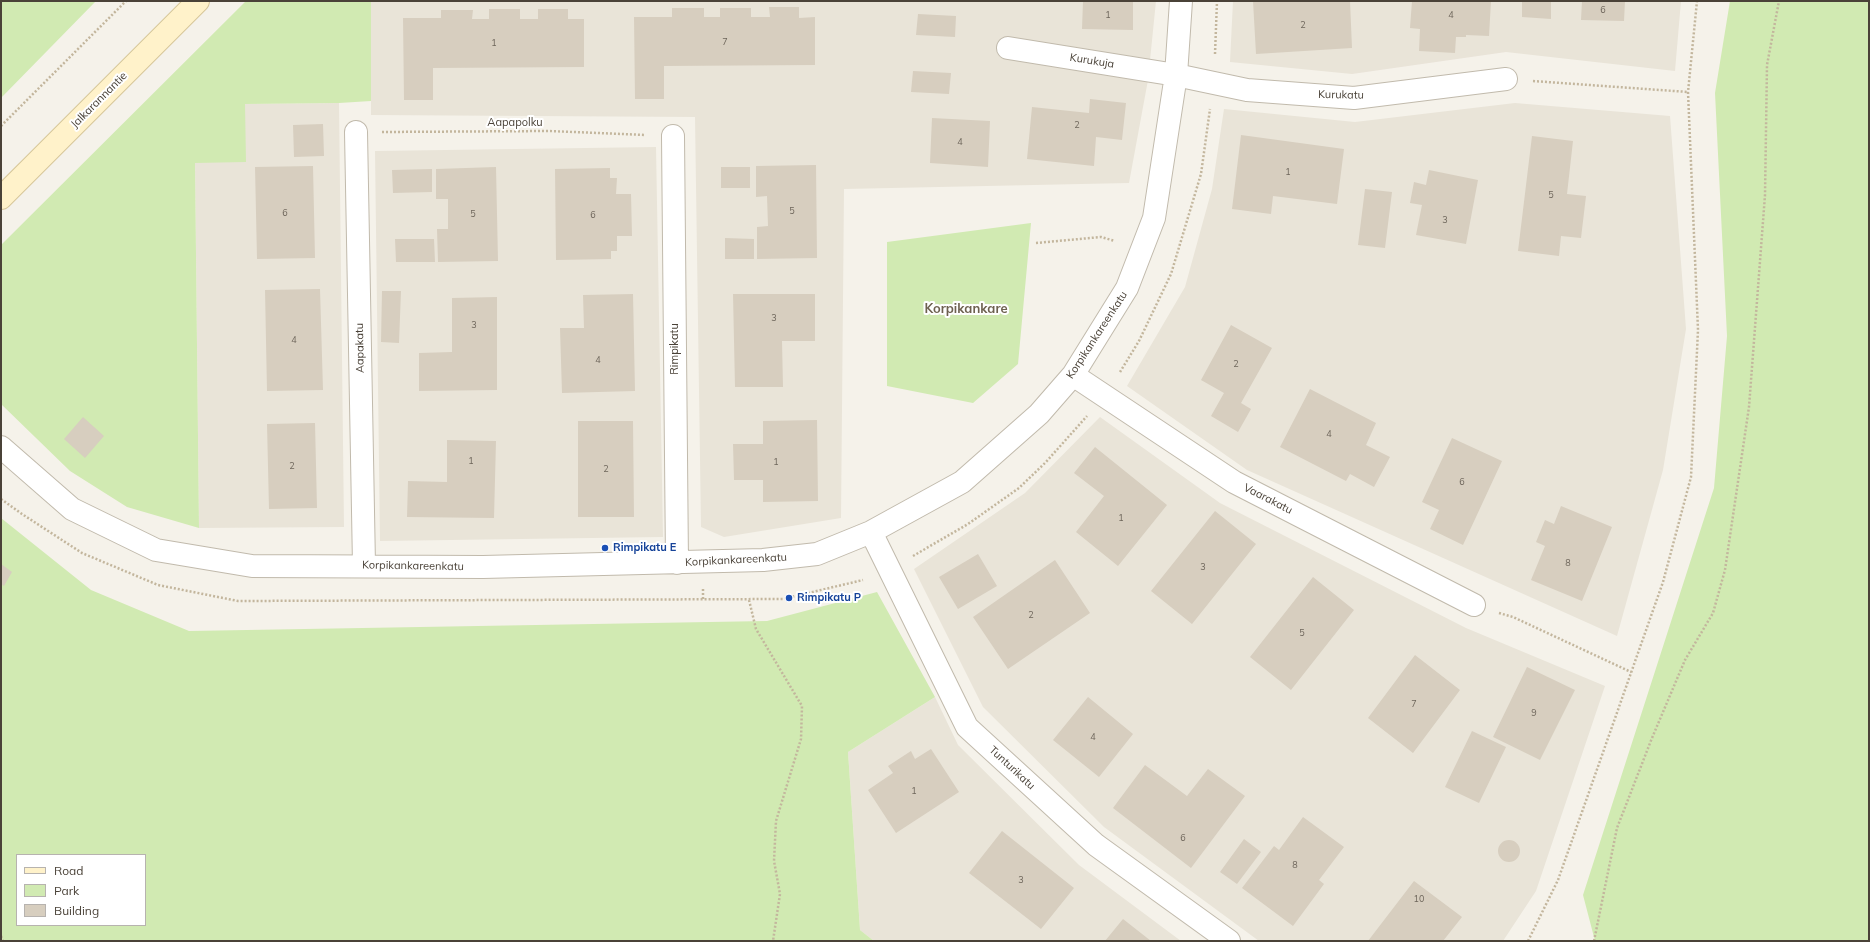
<!DOCTYPE html>
<style>
body{margin:0}
#map{position:relative;width:1870px;height:942px;overflow:hidden;background:#f5f2ea;font-family:Mulish,sans-serif}
canvas{display:block}
.frame{position:absolute;inset:0;border:2px solid #4a4238;pointer-events:none}
.legend{position:absolute;left:16px;top:854px;width:130px;height:72px;box-sizing:border-box;background:#fff;border:1px solid #b7b3af;margin:0;padding:5px 7px;list-style:none;font-size:12px;color:#4a4238}
.legend li{display:flex;align-items:center;gap:8px;height:20px}
.legend b{width:20px;border:1px solid #b7b3af}
</style>
<div id="map">
<canvas width="1870" height="942"></canvas>
<div class="frame"></div>
<ul class="legend">
<li><b style="height:5px;background:#fff2ca"></b>Road</li>
<li><b style="height:11px;background:#d1eab2"></b>Park</li>
<li><b style="height:11px;background:#d7cebf"></b>Building</li>
</ul>
</div>
<script>
const c = document.querySelector('canvas').getContext('2d');
c.lineJoin = 'round';
function fill(path, color) {
  c.fillStyle = color;
  c.fill(path, 'evenodd');
}
function shape(rows) {
  const path = new Path2D();
  for (const r of rows) {
    if (r.length === 3) {
      path.moveTo(r[0] + r[2], r[1]);
      path.arc(r[0], r[1], r[2], 0, 2 * Math.PI);
      continue;
    }
    path.moveTo(r[0], r[1]);
    for (let i = 2; i < r.length; i += 2) path.lineTo(r[i], r[i + 1]);
  }
  return path;
}
function strokePath(path, color, width, dash) {
  c.strokeStyle = color;
  c.lineWidth = width;
  c.lineCap = dash ? 'butt' : 'round';
  c.setLineDash(dash || []);
  c.stroke(path);
}
function write(font, color, halo, rows, align = 'center') {
  c.font = font + ' Mulish,sans-serif';
  c.lineWidth = 4;
  c.setLineDash([]);
  c.textBaseline = 'middle';
  c.strokeStyle = halo;
  c.fillStyle = color;
  for (const [text, x, y, turn = 0] of rows) {
    c.save();
    c.translate(x, y);
    c.rotate((+turn || 0) * Math.PI / 180);
    c.textAlign = isNaN(turn) ? turn : align;
    if (halo) c.strokeText(text, 0, 0);
    c.fillText(text, 0, 0);
    c.restore();
  }
}
fill(shape([
 [371,1,1156,1,1148,80,1129,183,844,189,841,518,724,537,701,527,695,117,371,115],
 [1233,1,1681,1,1675,71,1506,52,1352,74,1230,62],
 [339,103,344,527,199,528,195,162,245,162,245,104],
 [1515,103,1670,116,1686,329,1663,470,1617,636,1247,470,1127,386,1185,287,1212,189,1224,109,1355,122],
 [656,147,663,537,380,541,375,151],
 [1100,417,1220,503,1466,628,1605,686,1536,891,1503,941,1259,941,1104,827,983,707,914,569,1025,493],
 [935,697,958,745,1079,865,1181,941,874,941,860,930,848,752]
]), '#e9e4d8');
fill(shape([
 [1,1,96,1,1,98],
 [246,1,371,1,371,101,339,103,245,104,246,162,195,163,199,528,127,507,70,471,1,404,1,245],
 [1730,1,1869,1,1869,941,1595,941,1583,895,1714,488,1727,336,1715,93],
 [1031,223,1018,364,973,403,887,386,887,242],
 [1,518,91,590,189,631,767,621,877,592,935,697,848,752,860,930,874,941,1,941],
 [17,855,145,855,145,925,17,925]
]), '#d1eab2');
fill(shape([
 [1083,1,1133,1,1133,30,1082,29],
 [1253,1,1350,1,1352,48,1256,54],
 [1412,1,1491,1,1489,36,1466,35,1466,37,1456,37,1455,53,1419,51,1420,29,1410,28],
 [1522,1,1551,1,1551,19,1522,17],
 [1582,1,1625,1,1624,21,1581,20],
 [769,7,799,7,799,18,815,17,815,65,664,66,664,99,635,99,634,17,672,17,672,8,704,8,704,17,720,17,720,8,751,8,751,17,770,17],
 [489,9,520,9,520,19,538,19,538,9,568,9,568,19,584,19,584,67,433,68,433,100,404,100,403,18,441,18,441,10,473,10,472,19,489,19],
 [918,14,956,16,955,37,916,35],
 [913,71,951,73,949,94,911,92],
 [1090,99,1126,103,1122,140,1096,137,1094,166,1027,159,1032,107,1089,113],
 [932,118,990,121,988,167,930,163],
 [323,124,324,156,294,157,293,125],
 [1241,135,1344,149,1337,204,1273,196,1271,214,1232,209],
 [1532,136,1573,141,1567,194,1586,196,1581,238,1561,236,1559,256,1518,251],
 [816,165,817,258,757,259,757,227,768,226,767,196,756,197,756,166],
 [313,166,315,258,257,259,255,167],
 [496,167,498,261,438,262,437,229,448,229,448,199,436,199,436,169],
 [721,167,750,167,750,188,721,188],
 [610,168,610,178,617,178,616,194,631,194,632,236,617,236,617,251,611,251,611,259,556,260,555,169],
 [432,169,432,192,393,193,392,170],
 [1429,170,1478,180,1466,244,1416,235,1422,205,1410,203,1414,182,1426,185],
 [1365,189,1392,192,1385,248,1358,245],
 [725,238,754,239,754,259,725,259],
 [395,239,434,239,435,262,396,262],
 [320,289,323,390,267,391,265,290],
 [382,291,401,291,399,343,381,342],
 [633,294,635,391,562,393,560,328,584,328,583,295],
 [733,294,815,294,815,341,782,341,783,387,735,387],
 [497,297,497,390,419,391,419,353,452,352,452,298],
 [1231,325,1272,348,1241,403,1251,409,1238,432,1211,416,1224,393,1201,380],
 [1310,389,1376,423,1366,445,1390,457,1374,487,1350,474,1346,481,1280,447],
 [83,417,104,436,85,458,64,439],
 [817,420,818,501,763,502,763,480,734,480,733,444,763,444,763,421],
 [578,421,633,421,634,517,578,517],
 [315,423,317,508,269,509,267,424],
 [1452,438,1502,461,1463,545,1430,529,1439,510,1422,502],
 [447,440,496,441,494,518,407,517,408,481,447,482],
 [1095,447,1167,505,1118,566,1076,532,1104,496,1074,473],
 [1561,506,1612,527,1582,601,1531,580,1545,546,1536,542,1545,520,1554,524],
 [1215,511,1256,544,1192,624,1151,591],
 [978,554,997,586,958,609,939,577],
 [1055,560,1090,613,1008,669,973,617],
 [1,564,12,572,4,586,1,584],
 [1313,577,1354,610,1291,690,1250,657],
 [1415,655,1460,690,1413,753,1368,718],
 [1527,667,1575,690,1540,760,1493,737],
 [1088,697,1133,734,1099,777,1053,740],
 [1472,731,1506,747,1479,803,1445,787],
 [931,749,959,792,896,833,868,790,893,773,888,766,911,751,915,759],
 [1145,765,1187,796,1208,769,1245,796,1191,868,1113,808],
 [1303,817,1344,847,1319,880,1324,884,1293,926,1242,888,1274,846,1279,850],
 [1002,831,1074,888,1041,929,969,873],
 [1244,839,1261,852,1237,884,1220,872],
 [1509,851,11],
 [1414,881,1462,917,1443,941,1368,941],
 [1123,919,1151,941,1105,941]
]), '#d7cebf');
const street = shape([
 [1008,48,1176,75,1247,90,1354,98,1506,79],
 [356,132,364,565],
 [673,136,677,563],
 [1073,375,1234,482,1474,605],
 [1,447,72,509,156,550,252,566,483,567,763,560,817,554,871,532,962,482,1039,414,1073,375,1127,288,1154,218,1176,75,1181,1],
 [871,532,967,727,1096,845,1229,941]
]);
const secondary = shape([
 [1,198,198,1]
]);
strokePath(street, '#c1baac', 24);
strokePath(secondary, '#d6c699', 24);
strokePath(shape([
 [1215,54,1217,1],
 [1533,81,1688,92],
 [1,126,126,1],
 [382,132,549,131,645,135],
 [1036,243,1101,237,1115,241],
 [1120,372,1139,341,1171,274,1201,174,1210,109],
 [1,499,22,514,82,553,158,585,238,601,783,599,863,580],
 [913,556,968,524,1019,488,1046,462,1087,416],
 [703,589,703,600],
 [749,600,756,629,802,706,801,739,776,821,774,861,780,894,773,941],
 [1499,613,1513,617,1631,672],
 [1,936,3,941],
 [1528,941,1558,880,1582,812,1663,582,1691,477,1698,330,1688,92,1697,1],
 [1594,941,1617,828,1652,738,1685,660,1713,613,1725,570,1749,407,1765,195,1767,65,1779,1]
]), '#c3b69d', 2.5, [2, 2]);
strokePath(street, '#fff', 22);
strokePath(secondary, '#fff2ca', 22);
for (const [x, y, r, color] of [
 [605,548,4,"#1a4fb4"],
 [789,598,4,"#1a4fb4"]
]) {
  const dot = new Path2D();
  dot.arc(x, y, r, 0, 2 * Math.PI);
  c.fillStyle = color;
  c.fill(dot);
  strokePath(dot, '#fff', 1.5);
}
write('9px', '#6d655a', null, [
 ["6",1603,10],
 ["1",1108,15],
 ["4",1451,15],
 ["2",1303,25],
 ["7",725,42],
 ["1",494,43],
 ["2",1077,125],
 ["4",960,142],
 ["1",1288,172],
 ["5",1551,195],
 ["5",792,211],
 ["6",285,213],
 ["5",473,214],
 ["6",593,215],
 ["3",1445,220],
 ["3",774,318],
 ["3",474,325],
 ["4",294,340],
 ["4",598,360],
 ["2",1236,364],
 ["4",1329,434],
 ["1",471,461],
 ["1",776,462],
 ["2",292,466],
 ["2",606,469],
 ["6",1462,482],
 ["1",1121,518],
 ["8",1568,563],
 ["3",1203,567],
 ["2",1031,615],
 ["5",1302,633],
 ["7",1414,704],
 ["9",1534,713],
 ["4",1093,737],
 ["1",914,791],
 ["6",1183,838],
 ["8",1295,865],
 ["3",1021,880],
 ["10",1419,899]
]);
write('11px', '#4a4238', '#fff', [
 ["Kurukuja",1092,61,9],
 ["Kurukatu",1341,95,1],
 ["Jalkarannantie",99,100,-45],
 ["Aapapolku",515,123],
 ["Korpikankareenkatu",1097,335,-57],
 ["Aapakatu",360,348,-91],
 ["Rimpikatu",675,349,-90],
 ["Vaarakatu",1268,499,27],
 ["Korpikankareenkatu",736,560,-3],
 ["Korpikankareenkatu",413,566,1],
 ["Tunturikatu",1012,768,43]
]);
write('bold 11px', '#164399', '#fff', [
 ["Rimpikatu E",613,548],
 ["Rimpikatu P",797,598]
], 'left');
write('bold 13px', '#6d604f', '#fff', [
 ["Korpikankare",966,309]
]);
</script>
